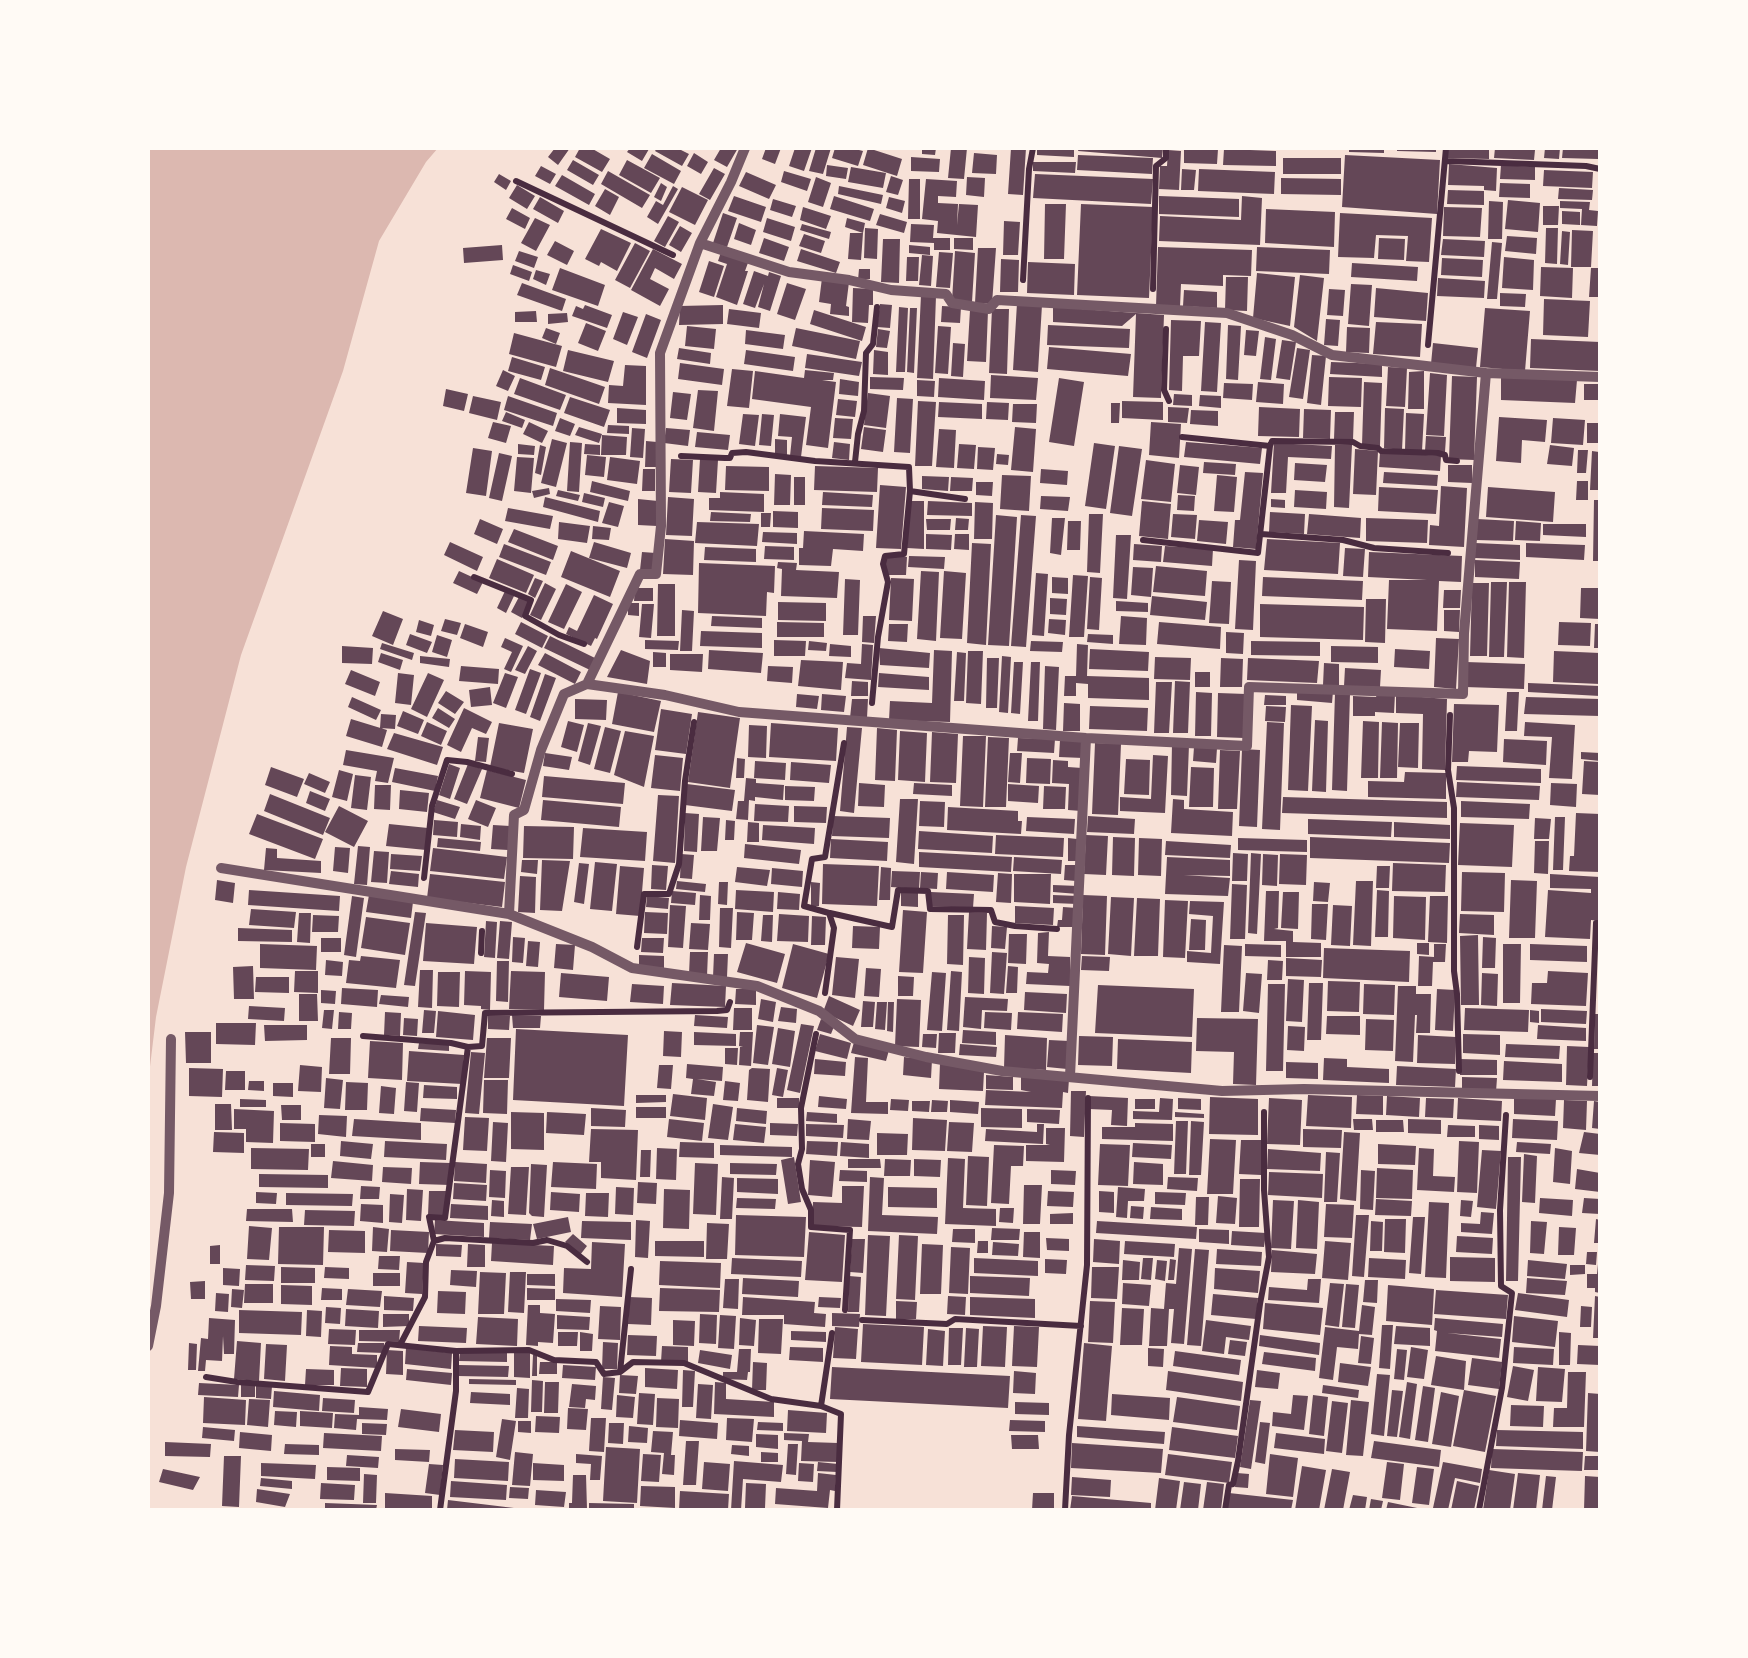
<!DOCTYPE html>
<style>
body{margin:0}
#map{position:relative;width:1748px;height:1658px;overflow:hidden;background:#f7e1d7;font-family:"Noto Sans",sans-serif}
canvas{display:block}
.frame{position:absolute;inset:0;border:150px solid #fffaf5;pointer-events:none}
</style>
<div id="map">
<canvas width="1748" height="1658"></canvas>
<div class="frame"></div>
</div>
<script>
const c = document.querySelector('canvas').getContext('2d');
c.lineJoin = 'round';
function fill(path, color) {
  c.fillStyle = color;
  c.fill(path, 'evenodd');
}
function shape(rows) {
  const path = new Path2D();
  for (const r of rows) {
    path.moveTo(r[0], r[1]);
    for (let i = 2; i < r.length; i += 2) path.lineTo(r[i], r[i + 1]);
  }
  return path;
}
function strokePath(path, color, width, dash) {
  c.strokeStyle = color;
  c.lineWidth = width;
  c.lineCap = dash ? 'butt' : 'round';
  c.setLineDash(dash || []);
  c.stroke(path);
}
fill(shape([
 [148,148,438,148,426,162,379,241,343,371,241,655,186,867,156,1017,148,1083,148,1107]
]), '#dcb8b0');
fill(shape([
 [555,148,570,148,558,165,548,157],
 [580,148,591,148,610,159,602,172,575,157],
 [630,148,647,148,649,149,642,161,627,152],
 [657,148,677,148,689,154,682,166,655,151],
 [721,148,738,148,727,167,714,160],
 [766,148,781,148,775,164,762,159],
 [795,148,812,148,804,171,789,166],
 [816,148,831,148,823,174,809,171],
 [835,148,851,148,863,151,858,166,832,158],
 [868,148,902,159,897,176,863,165],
 [922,148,936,148,935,155,922,154],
 [951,148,967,148,964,179,948,178],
 [1011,148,1026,148,1023,195,1008,194],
 [1037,148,1074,148,1074,157,1037,155],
 [1079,148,1163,148,1162,158,1078,151],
 [1184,148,1218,149,1217,164,1184,163],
 [1349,148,1384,149,1384,153,1349,152],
 [1397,148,1436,148,1436,152,1397,151],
 [1448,148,1489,148,1489,159,1448,158],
 [1495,148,1535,150,1534,160,1494,158],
 [1545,148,1560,148,1559,159,1544,158],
 [1563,148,1599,148,1598,159,1562,158],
 [1224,149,1276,151,1276,166,1223,165],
 [1168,150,1181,151,1179,190,1159,189,1160,166,1167,166],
 [694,153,708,162,701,174,687,166],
 [974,153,997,155,996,174,972,173],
 [652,154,681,171,674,184,644,168],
 [1078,155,1153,158,1152,174,1077,170],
 [1345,155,1440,160,1437,214,1342,207],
 [911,157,940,159,939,172,911,171],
 [1283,158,1341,158,1341,174,1283,174],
 [573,160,599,175,593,185,567,170],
 [627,160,660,178,651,193,619,175],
 [1033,162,1076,162,1075,173,1033,171],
 [1449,164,1497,168,1496,191,1484,190,1484,186,1448,185],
 [827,165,848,168,846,179,826,176],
 [1501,165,1535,167,1535,180,1500,179],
 [541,166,556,174,550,184,535,176],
 [851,167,886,173,883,188,848,182],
 [714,168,725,174,710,200,699,194],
 [1182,169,1196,170,1194,190,1181,190],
 [1199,169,1275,172,1274,194,1198,191],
 [1544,170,1593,172,1592,188,1543,186],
 [608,171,650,195,642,208,601,184],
 [784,171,811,179,807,191,781,182],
 [746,172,776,185,769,199,739,186],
 [499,174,511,181,506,190,494,182],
 [1035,174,1153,179,1151,204,1033,198],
 [562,175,595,194,589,205,555,186],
 [891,176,903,180,898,195,886,192],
 [816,177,831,183,823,207,808,202],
 [967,177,985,178,984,197,966,195],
 [1281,178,1341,179,1341,195,1281,194],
 [909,179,920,179,920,219,908,219],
 [926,179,957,181,956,197,938,196,938,203,958,204,957,225,959,204,978,205,976,237,937,233,938,221,922,219],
 [661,183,667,187,661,201,654,197],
 [1500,183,1530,184,1530,198,1499,197],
 [517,185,535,196,527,209,509,198],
 [673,186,678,189,658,224,647,217,656,201,663,205],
 [839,186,883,195,881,204,838,194],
 [682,187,708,200,695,225,669,212],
 [1559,188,1593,190,1592,200,1558,199],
 [605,189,619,197,610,215,595,206],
 [1448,190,1484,191,1484,205,1447,204],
 [734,196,766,207,761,222,728,211],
 [834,196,874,209,870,221,830,209],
 [1159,196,1239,199,1239,217,1159,214],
 [1242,196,1262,198,1260,245,1159,241,1160,216,1241,220],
 [540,197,564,211,558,223,533,209],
 [889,197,905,201,902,213,886,208],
 [773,199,796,206,792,217,770,210],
 [1508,200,1540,203,1538,232,1505,229],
 [1489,201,1503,202,1502,239,1488,239],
 [1560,201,1590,202,1589,210,1598,211,1597,226,1581,225,1582,209,1560,208],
 [1045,204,1066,204,1064,259,1044,259],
 [1081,204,1153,207,1149,298,1077,295],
 [1543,206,1559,206,1558,225,1543,225],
 [803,207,831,216,826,229,800,220],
 [1444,207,1482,208,1480,237,1443,236],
 [512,208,530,218,525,229,506,219],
 [1266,209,1335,212,1334,247,1265,243],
 [1562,211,1580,212,1580,225,1562,224],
 [723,213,737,218,727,247,713,243],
 [1340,213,1432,218,1429,262,1406,261,1408,236,1376,235,1374,258,1338,257],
 [880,214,907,222,904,233,876,225],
 [668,216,679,222,665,247,654,241],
 [535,218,550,225,536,251,521,243],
 [767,218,795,227,791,241,763,232],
 [847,218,865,223,863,233,845,227],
 [1004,221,1020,222,1018,255,1003,255],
 [739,223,756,230,751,245,734,239],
 [802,224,831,232,829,239,800,230],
 [911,224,934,225,933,238,950,238,950,250,934,250,934,243,910,242],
 [680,226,692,233,681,252,669,245],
 [865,228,878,229,877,259,864,258],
 [1546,228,1558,228,1557,264,1545,263],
 [601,229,631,243,617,271,601,262,599,266,585,259],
 [1572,230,1593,231,1591,267,1571,267],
 [1562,231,1570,232,1568,265,1560,264],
 [850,233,863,233,861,260,848,259],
 [804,234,825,241,821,253,799,246],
 [1507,236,1537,238,1536,254,1505,251],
 [764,238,789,247,784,261,759,253],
 [954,238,973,238,973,250,954,249],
 [1379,238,1405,239,1404,260,1378,259],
 [883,239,900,239,899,283,881,282],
 [1443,239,1485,241,1484,257,1441,255],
 [555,241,574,251,567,265,547,255],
 [1492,242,1502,243,1497,299,1487,299],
 [635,243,650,251,630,288,615,280],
 [502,245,503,260,464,263,463,248],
 [909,245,930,247,930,255,909,253],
 [1158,247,1252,250,1251,276,1223,275,1223,286,1181,284,1180,307,1156,306],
 [1257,247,1330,250,1329,274,1256,271],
 [978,248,996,248,992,304,975,303],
 [653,249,682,264,674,279,655,268,650,279,669,289,660,306,631,290],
 [801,249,840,262,836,273,797,261],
 [519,251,538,257,534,268,515,261],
 [955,251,975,253,972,302,952,301],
 [721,252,749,260,745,271,748,271,737,305,716,297,727,264,718,261],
 [939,252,953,253,950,288,936,287],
 [922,255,933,256,931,286,919,285],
 [907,257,919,257,918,281,906,281],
 [1504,257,1534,260,1533,290,1502,288],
 [1442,258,1483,260,1482,277,1441,275],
 [1001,259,1019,260,1018,292,1000,292],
 [709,261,724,266,714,297,699,292],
 [1028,262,1075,264,1074,295,1027,293],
 [1352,263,1418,267,1417,281,1351,277],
 [513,265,532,272,529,281,510,274],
 [1541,267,1573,268,1572,298,1540,296],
 [560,268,605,285,598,306,552,290],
 [1591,268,1600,268,1600,297,1589,297],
 [859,269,870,269,870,279,858,280],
 [536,270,550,274,546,285,533,279],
 [754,271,768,276,769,272,781,276,770,311,758,307,764,284,755,308,743,304],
 [1257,273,1295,277,1290,326,1253,318],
 [1300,275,1324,278,1317,341,1294,327],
 [1226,277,1248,277,1247,311,1225,310],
 [822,278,849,282,846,306,849,307,849,316,830,314,831,304,819,302],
 [1438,278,1485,281,1484,298,1437,296],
 [522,283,566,299,562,311,517,295],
 [787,283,806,289,795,320,777,314],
 [1351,284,1372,285,1369,326,1348,324],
 [853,288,873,289,873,305,869,305,868,323,852,322],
 [1376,288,1428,293,1426,321,1374,317],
 [1329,289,1345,290,1343,316,1327,315],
 [1184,290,1217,292,1217,308,1183,306],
 [1500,293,1526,294,1525,307,1500,306],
 [921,295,936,296,933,379,917,378],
 [1544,299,1590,301,1588,337,1543,335],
 [1017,303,1042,305,1038,372,1013,370],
 [880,304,892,305,890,328,877,327],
 [585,305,612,315,607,328,572,316,576,306,583,309],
 [723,305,723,324,679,325,680,306],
 [942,306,961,307,960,323,941,322],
 [899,307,908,308,905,372,896,372],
 [1053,307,1164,315,1161,398,1133,397,1136,314,1122,326,1053,322],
 [910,308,917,308,914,373,907,372],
 [1485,308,1530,311,1525,371,1480,367],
 [729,309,761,313,759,328,727,324],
 [992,309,1009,309,1007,374,989,373],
 [814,310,866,327,862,341,810,324],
 [970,310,988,311,986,362,967,361],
 [536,311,537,322,515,322,515,312],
 [623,312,638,317,627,345,613,339],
 [567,313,568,322,548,324,548,314],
 [646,314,661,320,647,358,632,352],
 [1326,319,1340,320,1338,346,1324,345],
 [1171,320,1201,321,1199,356,1183,356,1182,391,1169,390],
 [1205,322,1221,323,1217,392,1201,391],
 [1376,322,1422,324,1420,357,1373,354],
 [586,323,606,331,598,351,578,343],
 [1048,325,1130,329,1129,348,1047,345],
 [1228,325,1241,326,1238,380,1226,379],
 [687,326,716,329,714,349,685,346],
 [938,326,951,327,948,374,935,373],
 [1347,327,1370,328,1369,353,1346,352],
 [546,328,560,333,556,344,542,338],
 [796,328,860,341,856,359,792,346],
 [878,329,890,331,887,348,876,347],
 [746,330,785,335,783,349,745,344],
 [1246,330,1259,331,1256,356,1244,355],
 [514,333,562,346,556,367,509,354],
 [1265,337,1276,339,1271,380,1260,379],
 [1531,339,1600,342,1600,371,1530,368],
 [1282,340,1296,342,1290,380,1276,378],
 [953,343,965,344,963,377,951,376],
 [1433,343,1478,348,1476,368,1431,364],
 [1049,347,1131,354,1128,376,1047,369],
 [679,348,711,353,710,364,677,359],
 [1297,348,1310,350,1303,399,1289,397],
 [568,350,614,361,608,382,563,371],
 [746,350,795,357,793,371,744,364],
 [874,350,888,352,888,375,873,374],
 [807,354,862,362,859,376,805,368],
 [1312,355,1326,356,1321,405,1307,403],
 [512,357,545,367,541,380,508,371],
 [1331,362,1382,364,1382,377,1330,374],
 [680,363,724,369,722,385,678,379],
 [625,365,646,366,646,405,608,403,609,385,623,386],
 [1388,367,1407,368,1405,407,1386,406],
 [550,368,605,387,599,404,545,385],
 [732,369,753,371,749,408,727,406],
 [503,370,515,376,508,391,496,386],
 [805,370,834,373,833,380,822,380,836,382,828,448,806,445,811,407,752,399,755,371,804,378],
 [1424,371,1424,409,1408,409,1409,372],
 [1430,373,1447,375,1444,436,1426,435],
 [991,375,1038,378,1036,400,990,398],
 [1452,376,1477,377,1474,460,1449,459],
 [870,377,904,378,903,390,870,389],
 [1329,377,1362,378,1361,407,1328,406],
 [1501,377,1577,380,1575,403,1501,400],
 [520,378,566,395,560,410,514,394],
 [939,378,985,381,984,400,938,397],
 [1059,378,1084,382,1074,446,1049,442],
 [840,379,859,382,858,396,839,394],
 [917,380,935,381,934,397,917,396],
 [1258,382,1284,384,1283,404,1256,402],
 [1364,382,1382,383,1380,446,1362,445],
 [1224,383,1253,384,1252,400,1223,398],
 [1584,384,1600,384,1600,400,1584,400],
 [446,389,468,394,464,411,443,406],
 [698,390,718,391,714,431,693,428],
 [673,392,691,394,687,420,670,418],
 [868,393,890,396,886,428,864,425],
 [1174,394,1192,395,1192,406,1173,405],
 [1200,395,1221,396,1221,408,1199,406],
 [473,396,501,402,497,420,469,413],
 [508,396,557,413,553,426,504,410],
 [570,397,610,410,604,427,564,413],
 [897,398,913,399,910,453,894,452],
 [838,399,857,401,855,417,836,415],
 [918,401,936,402,932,466,915,466],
 [1122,401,1163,402,1163,420,1122,418],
 [939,402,982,404,982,419,938,417],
 [987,402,1009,403,1008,420,986,419],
 [1111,403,1120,403,1119,423,1111,423],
 [1013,404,1037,404,1036,423,1012,422],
 [1168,407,1189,408,1187,423,1168,422],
 [1259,407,1300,409,1299,437,1258,436],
 [617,408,646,410,646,424,617,423],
 [1385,408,1404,409,1402,450,1384,448],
 [1304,409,1331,410,1330,439,1303,438],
 [1191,410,1218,411,1218,426,1190,424],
 [506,412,525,420,522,428,502,421],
 [1335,412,1354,412,1353,440,1334,439],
 [1406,413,1424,414,1422,451,1405,450],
 [743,414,759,415,755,446,739,444],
 [762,414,774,415,771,446,759,445],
 [780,414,806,417,801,457,790,456,792,437,778,436],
 [1499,417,1547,420,1545,442,1522,440,1521,463,1496,461],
 [560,418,575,424,570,436,555,431],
 [835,418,853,419,851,439,833,438],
 [1553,418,1585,420,1583,445,1551,443],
 [493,422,511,426,506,443,488,438],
 [529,422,548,431,542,443,523,434],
 [1151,422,1181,424,1179,458,1149,455],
 [1587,423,1600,423,1600,443,1587,443],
 [608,425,629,426,629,434,607,433],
 [579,427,602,434,599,443,575,435],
 [864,427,886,430,883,452,861,449],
 [1015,427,1036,429,1033,472,1011,470],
 [632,428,645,429,643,458,630,457],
 [666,428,690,430,688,446,664,443],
 [939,429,956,430,954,468,936,467],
 [697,432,730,435,728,450,695,447],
 [602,435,627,437,626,455,601,455],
 [1426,436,1446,437,1445,452,1425,451],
 [552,439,567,443,556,487,541,483],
 [775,439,787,440,787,455,775,455],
 [646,441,657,442,657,467,645,467],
 [570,442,582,443,579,492,567,491],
 [834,442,850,444,849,460,832,458],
 [1186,442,1262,448,1260,464,1184,457],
 [1094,443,1115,446,1106,509,1085,506],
 [1274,443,1332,446,1331,459,1288,457,1286,493,1271,493],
 [518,444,535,446,534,455,518,454],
 [585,444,600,445,600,455,584,454],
 [959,444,976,445,974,469,957,468],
 [540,445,546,447,541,475,535,473],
 [1335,445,1352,445,1349,508,1334,507],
 [1550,445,1574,448,1572,466,1547,464],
 [1119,446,1142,449,1132,516,1110,513],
 [978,447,995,448,993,470,977,469],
 [473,448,492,451,486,496,466,493],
 [1355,449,1378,451,1376,495,1353,494],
 [1578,450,1588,450,1586,473,1577,473],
 [1592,451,1599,452,1598,490,1590,490],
 [1380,452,1441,456,1440,471,1379,467],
 [499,453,512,456,502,501,489,498],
 [997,454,1009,455,1008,465,996,464],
 [587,455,606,457,604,477,585,475],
 [517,457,534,458,531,493,514,491],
 [610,457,640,461,637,484,607,480],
 [671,459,693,460,691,493,669,492],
 [700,459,718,460,716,493,698,492],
 [1146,460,1175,464,1171,502,1141,499],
 [1204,462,1236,464,1235,475,1203,473],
 [1295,463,1327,465,1325,482,1294,480],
 [1180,465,1199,467,1196,495,1177,493],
 [1448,465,1472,465,1472,483,1448,482],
 [726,466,769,467,769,491,725,490],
 [815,466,878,468,877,492,814,490],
 [643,469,655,469,655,491,642,491],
 [1041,469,1068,471,1067,485,1040,483],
 [1245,472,1263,473,1256,549,1233,547,1235,520,1240,520],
 [1384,472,1438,475,1437,486,1383,483],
 [775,474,791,475,790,505,774,505],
 [1002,475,1031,476,1029,511,1000,509],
 [1217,475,1237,477,1234,512,1214,511],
 [922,476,949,477,948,491,922,489],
 [794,477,805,477,805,505,794,505],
 [951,477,973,478,972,491,950,491],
 [592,481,630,491,628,501,590,492],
 [1577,481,1588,481,1588,500,1576,500],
 [976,482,993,482,992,496,976,495],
 [880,485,906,487,901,549,876,548],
 [1441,486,1467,488,1464,547,1429,545,1430,525,1439,526],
 [1379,487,1438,490,1436,514,1378,511],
 [1488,487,1555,492,1553,522,1486,517],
 [549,488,550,494,534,498,532,491],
 [558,490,580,495,578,501,556,496],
 [1295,490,1327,492,1326,509,1294,507],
 [720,492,764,494,764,512,709,510,709,498,720,498],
 [823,492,873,495,872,507,822,505],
 [584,493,605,498,603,507,582,502],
 [1178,495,1195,496,1194,511,1177,510],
 [1041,496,1070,497,1068,511,1040,509],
 [545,497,600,511,598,522,543,507],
 [668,497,694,499,692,536,666,535],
 [638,499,658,501,657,526,638,525],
 [1271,499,1285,500,1285,508,1271,507],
 [1594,500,1600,500,1600,561,1593,561],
 [910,501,924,501,924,549,907,548],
 [928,501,972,503,972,516,927,515],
 [1142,501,1171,504,1168,539,1139,536],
 [609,502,624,506,618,527,602,523],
 [975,502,993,503,992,539,974,539],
 [508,508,553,516,550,529,505,521],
 [822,508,874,510,873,531,821,529],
 [773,511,798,512,798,528,773,527],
 [711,512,751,514,750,522,710,521],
 [1270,512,1305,514,1304,534,1269,532],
 [761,513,771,513,770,527,761,527],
 [1089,514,1103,514,1100,573,1087,572],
 [1173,514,1197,515,1195,539,1171,537],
 [1309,514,1361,518,1360,538,1307,534],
 [996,515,1017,517,1009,646,988,645],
 [1021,515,1036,516,1026,647,1011,646],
 [956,518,969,519,968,530,955,530],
 [1052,518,1065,518,1061,555,1050,553],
 [1366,518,1428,520,1427,543,1366,541],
 [480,519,503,529,497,544,474,534],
 [926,519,951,519,950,530,927,530],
 [1477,519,1514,521,1513,541,1476,540],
 [1199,520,1228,522,1226,544,1197,541],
 [1068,521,1081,521,1080,550,1067,550],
 [1516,521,1541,523,1540,541,1515,540],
 [559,522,590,526,587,543,558,539],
 [697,522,759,524,757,546,695,543],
 [1543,524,1586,524,1586,537,1543,535],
 [593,526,611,528,609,540,592,539],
 [514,529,558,546,553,560,508,542],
 [804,531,864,534,863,551,833,549,831,566,799,565,799,548,803,548],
 [763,532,797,533,797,544,762,542],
 [926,534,952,535,951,550,926,549],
 [955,534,969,534,969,550,954,549],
 [1116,535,1131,535,1127,599,1113,598],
 [665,539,694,541,693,575,663,574],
 [1267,539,1340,543,1338,574,1264,570],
 [450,542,483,557,477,571,444,555],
 [594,542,631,553,627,568,589,558],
 [972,543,991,544,986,645,967,643],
 [1475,543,1520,545,1520,560,1475,558],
 [1526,543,1585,545,1584,560,1526,557],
 [504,544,551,562,546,575,499,557],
 [1134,544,1162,546,1161,562,1133,560],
 [765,546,794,547,794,560,764,559],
 [1165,546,1213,549,1212,566,1163,562],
 [705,547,756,549,756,562,704,560],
 [1345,548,1365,549,1363,577,1343,576],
 [571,551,620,571,610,597,561,577],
 [642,552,656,553,655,571,640,570],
 [1369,552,1462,556,1461,582,1439,581,1437,631,1387,629,1389,580,1427,580,1368,577],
 [909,556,945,557,944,569,908,567],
 [886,557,907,557,906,575,886,575],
 [497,559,534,575,526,593,489,578],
 [1239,560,1256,561,1253,630,1235,629],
 [1475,560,1520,562,1519,579,1475,577],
 [778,562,797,563,796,570,839,572,837,598,781,596,782,569,777,568],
 [699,563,775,566,774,593,767,592,766,616,698,613],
 [1156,566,1207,571,1205,596,1153,592],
 [1133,567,1153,568,1151,597,1131,595],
 [459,571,483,582,477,594,453,583],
 [921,571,939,572,936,641,917,639],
 [944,571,966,573,962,639,940,638],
 [1036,573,1048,574,1044,636,1032,635],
 [1073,575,1088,576,1084,637,1069,637],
 [1052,577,1068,578,1068,594,1052,593],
 [1090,577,1102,578,1099,630,1087,629],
 [1263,577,1363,581,1362,600,1262,596],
 [535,578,543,581,535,598,528,594],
 [891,578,914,579,912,621,889,620],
 [845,579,860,580,858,635,843,635],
 [1212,581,1231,582,1229,624,1209,623],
 [1491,582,1507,582,1504,657,1489,657],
 [1509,582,1526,582,1524,658,1507,657],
 [545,583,556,589,541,620,530,615],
 [1472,583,1489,583,1487,656,1470,656],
 [566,584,582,592,564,629,548,622],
 [658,584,675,584,675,636,657,636],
 [635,588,653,588,653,601,634,601],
 [1581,588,1600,588,1600,619,1580,618],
 [1444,590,1461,590,1460,608,1443,608],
 [505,591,514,596,506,613,497,608],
 [520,595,530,600,522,618,511,612],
 [594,595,613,604,597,639,595,638,591,646,566,634,569,627,577,631],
 [1152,596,1207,602,1205,620,1150,615],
 [1050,598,1067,599,1066,615,1050,614],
 [1366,599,1386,599,1385,643,1365,642],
 [1116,601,1148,603,1148,612,1116,611],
 [778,602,826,603,826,621,778,620],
 [628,603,639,603,639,616,628,615],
 [642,604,654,604,651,638,639,637],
 [1260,604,1364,607,1363,640,1260,637],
 [682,610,694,611,692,651,680,651],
 [1444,610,1460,610,1459,632,1444,631],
 [383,611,403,619,393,645,372,636],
 [712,616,762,618,762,628,711,626],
 [863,616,876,616,874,643,862,642],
 [1121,616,1147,618,1146,645,1119,644],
 [445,619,461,623,457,635,441,631],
 [1049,619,1066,620,1065,635,1048,633],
 [419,620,434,625,431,636,416,632],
 [521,622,548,636,542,648,515,634],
 [777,622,824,623,824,637,777,637],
 [1159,622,1221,627,1220,649,1157,644],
 [1559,622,1591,623,1590,646,1558,645],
 [465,624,488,632,483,647,460,638],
 [889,624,908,624,907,642,888,641],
 [1595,624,1600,624,1600,648,1594,648],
 [701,631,762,633,762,648,700,646],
 [1226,632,1244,633,1243,654,1226,653],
 [410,634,432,642,427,653,406,645],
 [1088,634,1113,635,1113,644,1087,642],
 [437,635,452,640,447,657,432,652],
 [550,636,595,658,590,670,544,648],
 [505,638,523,646,511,672,504,669,512,652,501,647],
 [1436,638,1459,639,1456,689,1434,687],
 [645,640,679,641,678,650,645,649],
 [774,640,806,641,805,656,774,656],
 [809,641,827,643,826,651,808,650],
 [1031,641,1063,642,1062,652,1030,651],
 [1251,641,1320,642,1320,656,1251,655],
 [382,643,414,653,412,660,380,649],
 [830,644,851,646,851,657,829,656],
 [862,644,873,645,871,680,845,678,847,663,861,664],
 [1077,644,1088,645,1087,676,1149,678,1149,700,1088,698,1088,684,1076,683,1076,696,1064,696,1065,676,1076,676],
 [342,646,373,648,372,664,342,663],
 [528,646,537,651,525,674,515,670],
 [1331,646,1378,647,1378,663,1331,662],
 [879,648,930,653,929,668,880,665],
 [1090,649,1149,652,1148,671,1089,669],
 [1395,649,1430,651,1429,669,1394,667],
 [621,650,650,661,647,684,607,677],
 [709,650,763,653,761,673,708,669],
 [934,650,952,651,950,722,889,720,890,701,932,703],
 [968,651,983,651,981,704,966,703],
 [1554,651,1600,653,1600,684,1553,682],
 [653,652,666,653,666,667,653,667],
 [957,652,966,653,964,701,954,701],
 [381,653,403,660,400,670,378,662],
 [545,653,581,672,575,684,538,665],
 [670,654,703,654,702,672,670,670],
 [420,656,450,659,449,667,420,663],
 [1002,656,1011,657,1008,713,999,712],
 [1155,657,1191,658,1190,680,1154,679],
 [987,658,999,658,997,708,986,708],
 [1221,658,1243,659,1242,687,1220,687],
 [1248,658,1319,661,1317,683,1247,680],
 [801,660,843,662,841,690,798,686],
 [1014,662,1023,662,1020,714,1011,713],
 [1031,662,1040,662,1038,721,1028,721],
 [1466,662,1525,664,1524,689,1465,687],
 [1324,663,1339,664,1339,685,1323,685],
 [461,666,499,669,498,684,459,681],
 [768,666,793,667,792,683,767,681],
 [1045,666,1059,667,1056,730,1043,729],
 [1345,668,1381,670,1380,687,1344,686],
 [530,669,541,673,526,714,515,710],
 [351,670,380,682,375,696,345,684],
 [1195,672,1210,672,1210,687,1195,687],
 [398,673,414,675,411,705,395,703],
 [428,673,444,680,427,717,411,709],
 [505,673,518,677,506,708,493,703],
 [879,673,929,677,929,690,878,687],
 [545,674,556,678,540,721,530,717],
 [852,681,868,682,868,696,851,696],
 [1175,681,1190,682,1188,733,1173,733],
 [1156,682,1172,682,1169,733,1154,733],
 [1528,683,1600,686,1600,696,1528,692],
 [490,687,492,705,471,707,469,690],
 [1297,690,1333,691,1332,703,1297,700],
 [446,691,464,702,455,714,438,703],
 [618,692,661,701,654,732,612,724],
 [1196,692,1212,693,1211,736,1195,736],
 [1507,692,1519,692,1517,731,1505,731],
 [1218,693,1246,694,1244,738,1217,737],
 [1335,693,1350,694,1347,791,1332,790],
 [797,694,819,696,817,709,796,707],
 [822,694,846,696,844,712,821,710],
 [1377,694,1395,694,1394,713,1375,712,1375,716,1353,716,1353,696,1376,697],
 [1265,695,1286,696,1286,705,1264,705],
 [1396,695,1447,699,1445,770,1422,769,1423,714,1396,713],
 [352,697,381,710,376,720,348,707],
 [1526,697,1600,699,1600,716,1524,714],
 [575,699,607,700,606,720,575,719],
 [852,699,868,699,867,718,850,718],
 [1064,703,1080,704,1080,731,1063,731],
 [1454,704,1499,705,1497,752,1469,751,1468,762,1452,762],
 [1291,705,1312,706,1308,791,1288,790],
 [1090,706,1148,708,1147,731,1089,729],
 [1266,706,1286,707,1285,722,1265,721],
 [438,708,455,719,449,728,432,718],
 [464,708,492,722,486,734,472,728,461,752,447,745],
 [661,709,692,714,686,754,655,750],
 [403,711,424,720,418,734,397,726],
 [698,712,740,718,730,788,688,782],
 [381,714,396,715,395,729,380,728],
 [351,719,387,730,382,747,346,736],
 [1315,720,1328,721,1326,792,1312,791],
 [568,721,584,725,577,752,561,747],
 [1363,721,1379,722,1378,778,1361,778],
 [427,722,447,731,441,745,421,736],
 [1267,722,1284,723,1280,830,1262,829],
 [1382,722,1398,723,1397,778,1380,778],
 [1525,722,1575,725,1572,779,1549,778,1552,737,1524,736],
 [499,723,533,729,524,773,490,767],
 [588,723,601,726,590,765,578,761],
 [771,723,838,728,836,761,769,757],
 [1400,723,1419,723,1418,768,1398,767],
 [749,725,767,726,766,758,748,757],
 [605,727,621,731,610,773,594,769],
 [847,727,862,728,854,813,840,811],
 [877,728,897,730,895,781,875,780],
 [625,731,654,736,644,787,614,775],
 [900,731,927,733,925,782,898,780],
 [932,732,958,734,956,783,930,782],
 [394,733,443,747,437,765,387,749],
 [963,736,986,736,983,807,960,806],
 [478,737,489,738,486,762,475,761],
 [988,737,1009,738,1006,807,985,807],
 [1018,738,1055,739,1054,753,1017,751],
 [1504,739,1547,741,1546,765,1503,762],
 [1060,740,1084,742,1083,758,1059,757],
 [1095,743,1121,744,1118,815,1092,814],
 [1172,744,1189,745,1187,796,1171,795],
 [1194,747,1217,748,1216,763,1193,761],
 [1242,749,1260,750,1257,827,1239,826],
 [346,750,394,758,388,783,375,781,377,771,343,765],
 [1220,750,1240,751,1237,809,1218,809],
 [1581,752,1600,753,1600,761,1581,759],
 [545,753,572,757,569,770,543,766],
 [1010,753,1022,753,1020,783,1008,782],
 [655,755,683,758,680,791,651,788],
 [1153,755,1168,756,1165,813,1120,811,1120,797,1151,799],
 [737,758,745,759,744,778,736,778],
 [1027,758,1051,759,1050,784,1026,783],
 [1126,759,1150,760,1149,795,1124,794],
 [1053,760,1068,761,1068,767,1082,768,1081,811,1068,810,1069,784,1052,783],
 [755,761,786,763,785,780,754,778],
 [1584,761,1600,762,1600,795,1582,794],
 [791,762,831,765,829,783,790,780],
 [449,764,460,768,450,799,439,795],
 [468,764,482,769,467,804,454,799],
 [1457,766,1541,769,1541,783,1456,780],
 [271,767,304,779,297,797,265,785],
 [1191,767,1214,768,1213,807,1189,807],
 [395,768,438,776,435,791,392,782],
 [339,770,353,774,347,801,332,797],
 [487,770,526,780,519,808,480,798],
 [1405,772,1446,773,1446,799,1368,797,1368,781,1404,782],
 [309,773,330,782,325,793,304,784],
 [355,775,371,777,367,810,351,808],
 [544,776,625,783,623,804,542,797],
 [746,778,756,779,756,783,784,785,783,800,755,797,755,801,749,800,748,820,736,819,738,801,744,801],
 [1457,782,1540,786,1539,800,1456,797],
 [859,783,885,785,884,807,858,806],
 [914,783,952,785,952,796,913,794],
 [1551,783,1577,784,1576,807,1550,805],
 [687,784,735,790,732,811,685,805],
 [1008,784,1039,786,1038,803,1008,801],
 [375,785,391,785,390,810,374,809],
 [785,786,815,787,814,801,785,800],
 [1044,786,1066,787,1065,809,1043,809],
 [400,790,429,793,427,812,399,809],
 [310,791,330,799,325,811,306,803],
 [270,794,330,818,323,835,264,811],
 [658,795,679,796,675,863,653,861],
 [1283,797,1447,802,1447,818,1282,813],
 [900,799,918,799,914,864,896,862],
 [1173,799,1184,800,1184,809,1233,812,1232,836,1171,833],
 [437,800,460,807,455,819,433,812],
 [476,800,496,808,488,827,468,819],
 [543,800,621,807,619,827,541,820],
 [920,801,945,802,944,827,919,826],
 [1461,801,1530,804,1529,819,1461,817],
 [755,804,789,806,788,822,754,821],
 [339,806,368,821,354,847,325,832],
 [794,806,827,807,826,823,794,822],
 [948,807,1018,811,1018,821,1022,821,1021,834,947,830],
 [685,813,699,814,697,852,684,851],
 [1576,813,1600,814,1600,872,1569,871,1570,856,1574,856],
 [257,814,323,839,315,859,249,834],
 [833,816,890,818,889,838,832,836],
 [1088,816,1135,819,1134,834,1087,832],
 [703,817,720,818,717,851,701,851],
 [1027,817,1075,819,1074,834,1026,831],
 [1555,817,1565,817,1563,870,1553,870],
 [1535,818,1551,819,1549,839,1534,839],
 [1308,819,1392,822,1391,837,1308,834],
 [434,820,458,822,457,837,433,835],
 [726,820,735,821,734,840,725,840],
 [748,822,759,823,759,842,747,842],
 [1394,822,1450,825,1450,839,1394,837],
 [1460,823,1514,825,1512,867,1458,865],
 [389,824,428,828,426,850,386,846],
 [461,824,481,826,480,840,460,837],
 [493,825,510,826,508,850,491,849],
 [763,825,815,828,814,844,762,840],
 [524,826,574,827,573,859,523,858],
 [583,828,647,832,645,861,580,857],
 [919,831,993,836,992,853,918,849],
 [996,835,1064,838,1063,857,995,854],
 [1086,835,1108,836,1106,875,1084,874],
 [1113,837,1135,838,1134,876,1112,875],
 [1310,837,1450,843,1449,863,1310,858],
 [438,838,481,842,480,851,437,847],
 [1068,838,1077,839,1077,861,1068,861],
 [1139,838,1162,839,1161,876,1138,875],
 [1238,838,1307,840,1307,852,1238,850],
 [831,839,888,842,887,861,830,858],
 [1166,841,1231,845,1230,858,1165,855],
 [1535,841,1549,841,1548,874,1534,873],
 [745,844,801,850,799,864,744,858],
 [358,846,370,847,367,885,354,884],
 [335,847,350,848,348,873,333,871],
 [266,848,277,849,277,858,321,861,321,873,264,870],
 [433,848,507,857,504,879,430,871],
 [374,851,389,852,387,883,371,882],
 [919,852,1012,857,1011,872,919,867],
 [1233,853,1248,854,1247,881,1232,881],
 [1251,853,1261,854,1257,934,1248,933],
 [391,854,422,856,420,871,390,869],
 [681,854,694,855,692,879,680,878],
 [1263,854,1278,855,1277,886,1262,885],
 [1280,854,1307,855,1306,885,1279,884],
 [1014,857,1062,860,1061,874,1013,871],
 [1167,857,1230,860,1230,876,1184,875,1230,878,1228,896,1165,894],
 [522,860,538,860,537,874,521,872],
 [542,860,570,861,562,911,540,910],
 [595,862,617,864,612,911,590,909],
 [579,863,589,864,584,904,574,902],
 [1393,863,1446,865,1445,892,1392,891],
 [823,864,879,866,877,906,822,904],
 [652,865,668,866,666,890,651,889],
 [1065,865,1076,865,1076,881,1064,880],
 [620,866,644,868,640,916,616,914],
 [1377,866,1390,866,1389,888,1376,888],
 [737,867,770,870,767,886,735,882],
 [881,867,891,868,890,900,879,900],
 [772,868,803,871,802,887,771,884],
 [391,871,419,874,418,887,389,884],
 [892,871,920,872,919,889,891,887],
 [921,872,938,873,937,889,920,888],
 [947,872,994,875,993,892,946,889],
 [1462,872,1505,873,1504,912,1461,911],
 [998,873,1012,874,1011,903,996,902],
 [430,874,505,882,502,907,427,898],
 [1014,874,1051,874,1050,904,1014,902],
 [1550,874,1600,877,1600,921,1591,920,1590,939,1545,937,1548,890,1591,893,1591,889,1550,888],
 [520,876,536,877,535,913,518,912],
 [217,880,235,883,233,903,215,900],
 [1511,880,1537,881,1535,938,1509,938],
 [677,881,706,884,705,892,676,889],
 [1356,881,1373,881,1371,946,1353,945],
 [719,882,728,882,727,905,718,904],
 [811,882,820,883,819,906,811,906],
 [1314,882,1330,883,1328,902,1313,901],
 [1232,884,1247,885,1245,939,1230,939],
 [1053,885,1078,886,1078,894,1053,892],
 [249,890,340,896,339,911,248,905],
 [736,890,774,892,773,912,735,909],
 [1377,890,1389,891,1388,937,1375,937],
 [672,891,696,893,695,905,671,903],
 [901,891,918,892,918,907,901,906],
 [1266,891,1279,891,1278,928,1274,929,1293,931,1293,942,1321,943,1321,957,1286,957,1286,941,1264,941],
 [778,892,800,894,799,910,777,909],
 [931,892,974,894,973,908,930,906],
 [1283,892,1299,892,1298,929,1281,928],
 [369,895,413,902,411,918,366,912],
 [700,895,711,896,710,920,699,920],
 [1053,895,1078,896,1077,904,1053,903],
 [1083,895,1107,896,1105,955,1081,954],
 [352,896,364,898,356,957,344,955],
 [647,896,669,898,668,909,646,907],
 [1394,896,1426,897,1425,940,1393,938],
 [1430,896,1448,896,1447,943,1428,942],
 [1111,897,1134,898,1131,956,1108,954],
 [1137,898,1160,899,1158,956,1134,956],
 [1165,900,1188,901,1185,958,1163,957],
 [1190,901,1224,902,1220,964,1187,962,1187,951,1211,953,1213,916,1189,914],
 [1312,904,1328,904,1326,940,1311,939],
 [670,905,686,906,683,948,668,947],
 [1333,905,1352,906,1350,946,1331,945],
 [1015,906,1054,908,1053,925,1015,923],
 [1063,907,1077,908,1076,927,1057,927,1058,920,1062,920],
 [720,908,733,908,731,948,719,947],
 [251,909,296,912,294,928,249,925],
 [903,910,927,912,923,973,899,972],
 [415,912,426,913,415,986,404,985],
 [645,912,668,913,667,934,644,933],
 [737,912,754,913,752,940,736,940],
 [969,912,987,913,986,950,967,949],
 [299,913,311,913,310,943,297,942],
 [779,914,809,916,808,942,777,941],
 [1460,914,1494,915,1494,935,1459,933],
 [313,915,339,916,338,932,312,932],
 [763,915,773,915,772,942,761,941],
 [948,915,964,915,963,965,947,964],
 [812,916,826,917,825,945,811,945],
 [366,917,410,923,405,955,361,948],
 [1191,919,1206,920,1205,950,1189,950],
 [486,921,497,922,495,958,484,957],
 [500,921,512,922,509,959,497,958],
 [426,923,477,927,474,964,423,961],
 [691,923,710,924,708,950,689,949],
 [853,926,880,927,879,949,852,948],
 [992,926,1007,927,1005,949,991,948],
 [238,928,292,930,292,942,238,941],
 [1049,932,1048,956,1070,957,1070,986,1026,984,1027,972,1048,973,1049,964,1037,963,1038,933],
 [1009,934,1027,934,1026,964,1008,963],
 [1478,935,1479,1005,1461,1005,1460,936],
 [513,937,525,938,523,963,512,962],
 [1483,937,1496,938,1495,968,1482,968],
 [321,938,341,938,341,952,321,952],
 [642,938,664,938,663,953,641,952],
 [528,941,540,942,538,967,526,966],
 [746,943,785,954,777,983,737,972],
 [1417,943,1429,943,1429,955,1417,954],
 [260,944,317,946,316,970,260,968],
 [556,944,575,945,573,970,554,968],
 [793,944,829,954,817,998,782,988],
 [1245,944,1281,945,1281,957,1245,956],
 [1434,944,1446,944,1445,962,1433,962,1432,986,1418,986,1419,956,1434,957],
 [1503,944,1521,944,1520,1003,1503,1003],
 [1530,944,1587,946,1587,962,1530,960],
 [1224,945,1242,946,1239,1012,1221,1012],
 [1324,948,1410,951,1409,982,1323,978],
 [690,952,708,952,707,976,689,974],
 [992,952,1007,953,1004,994,990,993],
 [714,954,728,954,727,977,713,977],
 [639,955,664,956,664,968,639,966],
 [361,956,400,960,396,988,346,983,349,960,360,961],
 [1082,956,1110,957,1109,971,1081,970],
 [836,957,859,959,855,998,832,995],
 [969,957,985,958,984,994,968,993],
 [1286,958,1322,960,1321,977,1286,976],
 [326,960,343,962,342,976,325,975],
 [1268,960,1283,961,1282,980,1267,980],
 [497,961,509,961,508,1002,496,1001],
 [253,966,254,999,234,999,233,967],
 [1008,966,1018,967,1017,993,1006,993],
 [866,968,881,969,879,997,864,996],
 [420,970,433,970,432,1008,418,1007],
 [295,971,318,971,318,993,294,992],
 [465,971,491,972,490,1010,481,1009,481,1006,464,1005],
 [511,971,545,972,544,1010,509,1009],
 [951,971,962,972,959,1031,947,1030],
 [1548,971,1588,973,1586,1006,1531,1004,1532,983,1547,983],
 [438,972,460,972,459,1007,437,1006],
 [932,972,946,973,942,1031,927,1030],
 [561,973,609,977,607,1001,559,997],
 [1246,973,1262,974,1259,1013,1243,1011],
 [1482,973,1498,974,1497,1006,1481,1005],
 [898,976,914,977,913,996,898,996],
 [256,977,289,977,289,993,255,992],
 [1288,979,1304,980,1302,1022,1286,1021],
 [1328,981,1360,982,1359,1012,1327,1011],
 [672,983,726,986,725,1007,670,1005],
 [1309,983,1323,983,1321,1040,1307,1040],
 [632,984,664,986,663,1004,630,1002],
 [1268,984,1285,984,1283,1071,1266,1071],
 [1364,984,1395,985,1394,1015,1363,1014],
 [1098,985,1194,989,1192,1037,1095,1033],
 [1398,986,1416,986,1416,994,1431,994,1430,1033,1416,1033,1417,1015,1415,1015,1413,1062,1395,1061],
 [342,988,378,990,377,1007,341,1004],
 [736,989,756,989,756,1005,735,1004],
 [1437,989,1455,990,1453,1031,1435,1030],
 [321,990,336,991,335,1004,321,1003],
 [1025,992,1067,994,1066,1013,1024,1010],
 [299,994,317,994,318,1021,299,1021],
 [381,995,409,997,408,1007,379,1004],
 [829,996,860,1010,853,1026,823,1012],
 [965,997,1008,999,1007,1011,982,1010,981,1029,963,1027],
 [761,999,776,1002,773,1022,758,1019],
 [897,999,921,1000,919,1047,895,1046],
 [863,1001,875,1002,873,1027,861,1027],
 [877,1002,887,1002,885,1030,875,1029],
 [888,1002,894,1002,893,1032,887,1031],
 [249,1006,285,1008,284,1021,248,1019],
 [781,1007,797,1009,796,1023,778,1021],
 [734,1008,752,1008,752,1030,733,1030],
 [1465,1008,1529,1010,1528,1032,1464,1030],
 [1541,1009,1587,1011,1586,1024,1541,1022],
 [324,1010,334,1010,332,1029,322,1028],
 [424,1010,436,1011,434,1033,422,1033],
 [1530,1010,1539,1011,1539,1023,1530,1022],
 [438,1011,475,1015,473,1040,436,1037],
 [339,1012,352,1013,351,1029,338,1029],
 [385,1012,401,1013,400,1036,384,1035],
 [985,1012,1012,1013,1011,1030,984,1028],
 [1018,1012,1063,1014,1062,1032,1017,1029],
 [1595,1014,1600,1014,1600,1049,1594,1049],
 [512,1015,541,1016,540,1028,513,1028],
 [695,1015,728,1017,727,1028,694,1026],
 [488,1016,510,1016,509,1030,488,1029],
 [1327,1016,1360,1016,1360,1035,1326,1034],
 [404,1018,418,1019,417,1036,403,1035],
 [1197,1018,1258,1019,1256,1085,1233,1084,1234,1052,1196,1051],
 [821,1019,835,1024,831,1034,817,1030],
 [1366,1019,1394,1020,1393,1051,1365,1050],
 [216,1023,256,1023,255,1045,216,1044],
 [801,1024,814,1026,800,1093,787,1090],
 [264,1025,307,1025,307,1040,265,1041],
 [757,1025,774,1027,768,1065,753,1063],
 [1538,1025,1586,1028,1586,1041,1537,1039],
 [1288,1026,1305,1027,1304,1051,1287,1050],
 [778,1028,795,1031,790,1067,772,1064],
 [516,1029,628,1035,624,1106,513,1100],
 [963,1030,996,1032,996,1045,962,1043],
 [664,1031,682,1032,681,1057,663,1056],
 [185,1032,211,1032,211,1063,186,1063],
 [694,1032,736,1034,736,1046,694,1045],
 [740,1032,753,1032,751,1066,739,1065,740,1047,743,1047,739,1046],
 [939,1033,956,1033,955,1053,938,1053],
 [820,1034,851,1043,847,1059,815,1051],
 [923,1034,937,1034,936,1048,922,1047],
 [1463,1034,1500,1035,1500,1055,1463,1053],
 [1005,1035,1047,1038,1046,1070,1004,1068],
 [1418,1035,1456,1037,1455,1064,1417,1063],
 [1079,1036,1113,1037,1112,1066,1078,1065],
 [331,1038,351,1038,350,1074,329,1074],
 [487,1038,511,1038,509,1078,484,1078],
 [1118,1039,1192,1042,1191,1073,1117,1069],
 [1049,1040,1069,1041,1067,1069,1047,1067],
 [370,1041,403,1043,402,1080,368,1078],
 [854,1042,889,1050,886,1061,851,1053],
 [419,1043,449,1044,449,1051,418,1049],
 [960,1044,997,1047,996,1057,959,1055],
 [1506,1044,1560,1046,1559,1059,1505,1057],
 [1567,1046,1589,1047,1587,1086,1566,1085],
 [725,1048,738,1048,737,1065,725,1064],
 [409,1051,464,1055,462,1084,407,1081],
 [471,1052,485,1053,479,1114,465,1113],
 [1593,1053,1600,1053,1600,1086,1592,1086],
 [855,1057,868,1058,866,1102,888,1102,888,1114,851,1113],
 [904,1057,932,1060,931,1078,903,1075],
 [1324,1058,1347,1059,1347,1067,1389,1069,1389,1083,1323,1080],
 [815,1059,846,1062,845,1076,814,1074],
 [1460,1059,1497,1060,1497,1075,1460,1075],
 [1504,1061,1562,1064,1562,1082,1503,1080],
 [1286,1062,1318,1063,1318,1079,1286,1078],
 [940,1063,984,1072,983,1091,939,1089],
 [687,1064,723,1067,722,1081,697,1079,716,1082,714,1096,691,1094,693,1079,686,1078],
 [300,1065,322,1067,321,1092,298,1091],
 [659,1065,673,1065,671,1089,657,1088],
 [1397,1066,1456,1069,1455,1087,1396,1085],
 [189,1068,223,1069,222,1097,189,1096],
 [752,1068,770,1069,768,1102,747,1100,749,1070],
 [777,1068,788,1070,783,1097,772,1095],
 [226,1071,245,1071,245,1090,225,1090],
 [986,1075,1013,1077,1013,1090,986,1089],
 [1021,1076,1069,1079,1068,1093,1063,1092,1062,1108,985,1105,986,1090,1031,1092,1021,1090],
 [1462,1077,1497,1078,1496,1092,1462,1090],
 [326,1078,343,1080,340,1109,324,1108],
 [484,1080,508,1080,507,1114,483,1113],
 [249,1081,264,1081,264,1091,248,1090],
 [725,1081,740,1083,738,1101,723,1100],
 [346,1082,368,1083,367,1110,345,1110],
 [406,1082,419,1083,417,1112,404,1111],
 [273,1083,293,1083,293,1097,273,1096],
 [424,1085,457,1087,457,1099,423,1098],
 [381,1086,396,1088,394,1114,379,1113],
 [1071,1091,1086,1091,1084,1137,1070,1136],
 [673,1094,707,1098,705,1120,670,1116],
 [636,1095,666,1095,666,1102,636,1103],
 [1308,1095,1352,1097,1351,1128,1306,1126],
 [1357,1095,1383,1096,1383,1115,1356,1114],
 [819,1096,847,1099,846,1109,818,1107],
 [1089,1096,1128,1098,1127,1126,1111,1125,1112,1110,1089,1109],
 [1387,1096,1420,1098,1419,1117,1386,1115],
 [1210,1097,1258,1099,1258,1135,1209,1134],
 [777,1098,799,1098,799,1108,777,1108],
 [1160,1098,1173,1099,1172,1120,1133,1119,1133,1111,1159,1112],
 [1178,1098,1201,1099,1201,1110,1178,1109],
 [1269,1098,1302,1100,1300,1145,1267,1144],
 [1426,1098,1454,1099,1453,1118,1425,1117],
 [1458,1098,1502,1101,1501,1121,1457,1119],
 [1514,1098,1556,1099,1555,1116,1514,1114],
 [240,1099,266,1100,266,1107,240,1107],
 [891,1099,909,1100,908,1111,890,1110],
 [1135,1099,1155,1099,1155,1109,1135,1109],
 [932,1100,948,1101,947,1112,931,1112],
 [950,1100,979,1102,978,1114,950,1112],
 [1564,1100,1587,1101,1586,1130,1563,1128],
 [912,1101,930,1101,929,1112,912,1111],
 [1594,1101,1600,1102,1600,1129,1592,1128],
 [215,1104,231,1104,232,1130,215,1130],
 [713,1104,733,1107,728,1140,708,1138],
 [281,1105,301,1105,301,1120,282,1120],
 [636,1107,666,1107,666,1118,636,1118],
 [421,1108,456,1110,455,1123,420,1121],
 [591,1108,626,1110,625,1127,591,1126],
 [737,1108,767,1111,766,1124,736,1121],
 [981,1108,1022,1109,1022,1128,981,1127],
 [234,1109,274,1111,273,1143,246,1142,246,1129,234,1129],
 [1027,1109,1060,1110,1059,1124,1027,1122],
 [511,1112,544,1113,544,1150,511,1149],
 [547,1112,586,1114,584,1135,546,1133],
 [807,1112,837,1114,837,1123,806,1121],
 [1175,1112,1204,1114,1204,1118,1175,1117],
 [319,1115,347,1116,346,1137,318,1134],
 [465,1117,489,1118,487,1151,463,1150],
 [913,1118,947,1120,945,1151,912,1150],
 [354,1119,421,1123,421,1140,352,1136],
 [669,1119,704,1123,702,1141,667,1137],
 [848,1119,871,1121,869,1140,847,1139],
 [1353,1119,1372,1119,1373,1130,1354,1130],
 [1408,1119,1441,1120,1441,1134,1408,1133],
 [1513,1119,1558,1121,1557,1140,1512,1138],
 [1376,1120,1403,1120,1404,1132,1376,1132],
 [1176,1121,1188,1121,1186,1174,1174,1174],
 [1191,1121,1204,1122,1201,1175,1189,1175],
 [493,1122,508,1123,506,1162,491,1161],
 [949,1122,974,1123,972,1152,947,1151],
 [280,1123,315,1124,315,1142,280,1141],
 [770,1123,798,1124,797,1136,770,1135],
 [1135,1123,1173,1124,1173,1141,1102,1139,1102,1127,1135,1127],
 [735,1124,766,1127,764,1143,733,1140],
 [806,1124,844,1125,843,1138,806,1136],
 [1037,1124,1044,1124,1043,1144,985,1141,986,1129,1037,1132],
 [1448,1125,1475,1126,1475,1137,1447,1137],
 [1479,1125,1499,1126,1499,1140,1479,1139],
 [1046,1128,1065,1128,1064,1162,1026,1161,1026,1145,1050,1145,1046,1144],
 [591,1129,638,1130,636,1180,601,1178,601,1162,589,1162],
 [1303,1129,1342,1130,1341,1148,1303,1147],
 [214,1132,244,1133,244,1153,213,1152],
 [1344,1132,1360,1133,1356,1201,1340,1199],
 [1584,1132,1600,1134,1600,1155,1579,1153],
 [877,1133,908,1134,907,1155,877,1155],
 [1210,1139,1236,1140,1233,1194,1207,1194],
 [1241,1140,1262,1140,1261,1175,1239,1174],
 [341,1141,373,1144,371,1159,340,1156],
 [385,1141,447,1144,446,1160,384,1157],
 [807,1141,838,1142,837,1156,806,1154],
 [1459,1141,1479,1142,1477,1193,1457,1192],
 [680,1142,714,1143,714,1158,679,1157],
 [841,1142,869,1144,869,1158,840,1156],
 [1517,1142,1551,1144,1550,1154,1516,1152],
 [1133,1143,1172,1145,1171,1159,1132,1157],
 [311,1144,325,1144,325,1157,311,1157],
 [1100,1144,1130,1145,1128,1186,1098,1185],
 [1378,1144,1416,1146,1415,1165,1378,1164],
 [720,1145,792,1147,792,1157,720,1155],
 [994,1145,1024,1146,1023,1166,1011,1166,1009,1204,991,1203],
 [251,1148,309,1149,308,1170,251,1169],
 [657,1148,677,1149,676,1180,656,1179],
 [1419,1148,1434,1149,1433,1176,1455,1177,1454,1192,1417,1190],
 [1555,1148,1572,1151,1570,1184,1553,1182],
 [1268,1149,1321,1153,1320,1171,1267,1169],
 [641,1150,651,1150,650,1177,640,1177],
 [1482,1150,1501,1151,1496,1209,1477,1207],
 [1326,1152,1340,1153,1337,1202,1324,1202],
 [1524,1154,1537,1156,1535,1203,1522,1202],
 [968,1156,989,1157,987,1206,966,1205],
 [794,1157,801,1202,788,1204,781,1160],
 [1508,1157,1521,1157,1518,1281,1506,1281],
 [948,1158,965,1159,963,1208,996,1209,996,1226,945,1224],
 [848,1159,880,1159,881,1168,848,1168],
 [885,1159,911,1160,910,1176,884,1176],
 [914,1159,941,1160,940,1177,914,1176],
 [810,1160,835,1162,832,1197,808,1195],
 [333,1161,373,1165,372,1181,331,1178],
 [420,1162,450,1163,450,1185,419,1184],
 [455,1162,487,1164,486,1183,454,1181],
 [553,1162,597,1164,596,1189,551,1187],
 [1134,1162,1163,1164,1163,1185,1133,1184],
 [695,1163,718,1164,716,1215,693,1214],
 [730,1163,777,1164,776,1175,730,1174],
 [531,1164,547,1165,544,1217,532,1216,529,1213],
 [383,1167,412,1168,411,1184,382,1182],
 [511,1167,529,1167,526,1215,508,1214],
 [1377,1168,1413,1170,1412,1199,1376,1198],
 [1577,1169,1600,1173,1600,1192,1575,1189],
 [490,1170,506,1171,505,1198,489,1197],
 [840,1170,867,1171,867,1182,839,1181],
 [1051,1170,1076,1171,1075,1185,1051,1184],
 [1361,1170,1375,1171,1373,1210,1360,1209],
 [1269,1172,1323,1174,1322,1198,1268,1195],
 [259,1174,328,1175,328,1188,259,1187],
 [722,1177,734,1178,732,1219,720,1219],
 [870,1177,884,1178,882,1215,938,1217,937,1234,868,1231],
 [1168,1177,1198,1178,1197,1191,1167,1189],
 [737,1178,778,1179,778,1194,737,1192],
 [1240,1179,1260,1179,1259,1227,1239,1227],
 [638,1182,657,1183,656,1204,637,1203],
 [454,1183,487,1185,486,1201,453,1199],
 [1024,1185,1042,1185,1040,1224,1023,1224],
 [361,1186,380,1187,379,1199,360,1199],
 [842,1186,864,1186,862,1227,812,1226,813,1202,842,1203],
 [616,1187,634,1188,633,1215,615,1214],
 [888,1187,937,1188,937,1208,888,1207],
 [1118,1187,1145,1189,1144,1201,1128,1201,1127,1218,1116,1217],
 [407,1189,423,1190,421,1221,406,1220],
 [664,1189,690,1190,689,1229,663,1228],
 [429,1191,446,1191,445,1215,428,1215],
 [1048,1191,1074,1192,1073,1207,1047,1206],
 [1099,1191,1114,1192,1114,1213,1099,1212],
 [256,1192,277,1193,276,1204,256,1203],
 [551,1192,580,1194,579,1212,550,1210],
 [1155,1192,1186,1193,1185,1205,1155,1204],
 [286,1193,353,1194,352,1206,286,1205],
 [586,1193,609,1193,608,1217,585,1216],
 [390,1194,404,1195,402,1223,389,1222],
 [1218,1196,1237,1198,1235,1224,1216,1223],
 [1196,1197,1209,1197,1208,1225,1195,1225],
 [737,1198,776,1199,775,1209,736,1208],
 [1540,1198,1573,1200,1572,1216,1539,1213],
 [1584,1198,1600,1199,1600,1214,1582,1213],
 [1376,1199,1412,1201,1411,1216,1375,1215],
 [492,1200,504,1201,504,1217,491,1216],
 [1273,1200,1294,1201,1291,1249,1271,1248],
 [1298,1200,1319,1202,1317,1249,1296,1248],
 [1461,1200,1473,1201,1471,1217,1460,1216],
 [1429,1202,1449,1203,1446,1278,1425,1277],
 [361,1204,383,1205,383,1223,360,1221],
 [451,1204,488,1206,488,1220,450,1218],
 [1326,1204,1354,1205,1352,1238,1324,1237],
 [1131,1206,1144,1207,1143,1219,1130,1218],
 [1151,1207,1182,1209,1182,1220,1150,1219],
 [1000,1208,1014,1208,1013,1223,999,1222],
 [247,1209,292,1209,293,1222,246,1221],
 [305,1210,355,1211,354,1226,304,1225],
 [1481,1212,1494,1213,1492,1234,1461,1232,1461,1223,1480,1224],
 [1073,1213,1073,1224,1050,1224,1050,1214],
 [736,1215,806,1217,804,1257,735,1255],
 [1356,1215,1369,1215,1364,1277,1352,1276],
 [568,1217,571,1232,537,1239,533,1224],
 [1413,1217,1425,1217,1421,1274,1409,1273],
 [1385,1219,1406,1219,1405,1253,1384,1252],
 [1596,1219,1600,1220,1600,1243,1594,1243],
 [435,1220,484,1223,484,1237,434,1234],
 [636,1220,650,1221,648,1258,635,1257],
 [582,1221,631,1222,631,1240,581,1238],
 [1097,1221,1197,1227,1196,1239,1096,1233],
 [1371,1221,1383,1222,1382,1251,1370,1251],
 [1531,1221,1547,1222,1544,1254,1530,1253],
 [490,1222,532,1224,530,1240,489,1238],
 [707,1223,729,1224,727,1259,706,1259],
 [249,1226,272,1228,269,1260,247,1259],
 [279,1227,324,1227,323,1265,278,1264],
 [373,1227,389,1229,387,1252,372,1251],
 [1559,1227,1576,1228,1574,1255,1558,1255],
 [992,1228,1020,1229,1019,1240,991,1240],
 [953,1229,975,1229,975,1243,952,1242],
 [1199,1229,1229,1230,1229,1244,1199,1242],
 [329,1230,365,1231,365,1253,328,1252],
 [391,1230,429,1232,428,1253,390,1251],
 [1232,1231,1266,1233,1264,1247,1231,1245],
 [809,1232,845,1235,842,1282,805,1280],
 [1024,1232,1040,1232,1040,1258,1023,1257],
 [573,1234,587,1246,580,1255,565,1242],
 [868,1235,890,1236,886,1316,865,1315],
 [899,1235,918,1236,915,1300,896,1299],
 [1457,1236,1493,1238,1492,1254,1456,1252],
 [1046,1238,1069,1239,1069,1251,1047,1250],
 [852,1239,865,1239,863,1273,850,1272],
 [1094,1239,1120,1241,1119,1264,1093,1262],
 [655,1241,704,1241,704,1257,655,1256],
 [978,1241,988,1241,988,1253,977,1253],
 [1125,1241,1175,1244,1174,1257,1124,1254],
 [1325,1241,1351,1243,1348,1280,1322,1278],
 [592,1242,625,1244,622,1297,563,1293,564,1268,591,1269],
 [993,1242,1019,1244,1018,1256,992,1255],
 [492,1243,554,1246,553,1265,491,1261],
 [436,1244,462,1245,461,1257,436,1256],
 [468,1244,485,1245,485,1267,467,1267],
 [922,1244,943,1245,941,1294,920,1294],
 [220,1245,220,1264,210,1264,210,1246],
 [951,1247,970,1248,968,1294,949,1293],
 [1179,1248,1192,1249,1184,1344,1171,1343,1174,1309,1169,1309,1167,1346,1149,1346,1151,1308,1164,1309,1166,1283,1176,1284],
 [1195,1249,1209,1250,1201,1346,1187,1345],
 [1217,1249,1262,1252,1261,1266,1216,1264],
 [1272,1250,1317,1254,1315,1274,1271,1272],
 [1587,1252,1597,1252,1596,1265,1586,1264],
 [379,1256,400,1256,399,1270,378,1269],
 [1450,1257,1495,1258,1495,1282,1450,1281],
 [732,1258,802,1261,801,1277,731,1274],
 [974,1258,1038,1261,1038,1276,974,1273],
 [1143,1258,1153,1258,1151,1280,1141,1279],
 [1369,1258,1406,1260,1405,1279,1368,1277],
 [1045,1259,1067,1260,1066,1274,1045,1273],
 [1170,1259,1176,1260,1174,1280,1168,1280],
 [1123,1260,1140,1262,1139,1280,1122,1280],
 [1157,1260,1167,1261,1165,1281,1155,1279],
 [1528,1260,1567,1264,1565,1279,1527,1276],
 [660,1261,721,1263,720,1288,659,1285],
 [407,1262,424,1263,422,1294,405,1293],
 [1598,1264,1600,1264,1600,1293,1595,1292,1595,1288,1587,1288,1587,1274,1597,1274],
 [246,1265,275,1266,274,1281,245,1280],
 [1570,1265,1585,1265,1585,1274,1570,1275],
 [281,1267,315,1268,315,1283,281,1283],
 [325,1267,349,1268,349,1279,324,1278],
 [1092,1267,1119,1267,1117,1299,1091,1298],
 [223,1268,240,1269,239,1286,223,1285],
 [1215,1268,1260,1271,1258,1293,1214,1289],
 [451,1270,477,1271,476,1287,450,1285],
 [480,1272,506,1273,504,1314,478,1314],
 [510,1272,526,1272,524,1313,508,1312],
 [373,1273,400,1273,400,1286,373,1286],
 [527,1274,555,1274,555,1286,527,1285],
 [849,1276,861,1277,859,1312,848,1312],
 [970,1276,1030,1278,1029,1296,970,1293],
 [743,1278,799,1281,798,1297,742,1294],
 [1527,1278,1567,1281,1565,1295,1526,1293],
 [725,1279,739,1279,738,1309,723,1308],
 [1308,1279,1321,1279,1319,1303,1268,1300,1269,1287,1307,1290],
 [1365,1280,1378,1280,1377,1303,1363,1302],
 [205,1281,205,1299,191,1299,190,1282],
 [1123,1283,1151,1285,1149,1306,1122,1304],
 [1330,1283,1344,1284,1339,1327,1325,1325],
 [245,1284,273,1284,273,1303,244,1303],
 [1346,1284,1359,1285,1355,1328,1342,1327],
 [281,1285,312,1286,312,1305,281,1304],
 [1388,1285,1434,1289,1432,1325,1386,1321],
 [322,1288,342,1289,342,1300,321,1300],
 [527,1288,555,1289,555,1300,527,1300],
 [660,1288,720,1290,719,1312,659,1311],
 [232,1289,244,1290,242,1308,231,1307],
 [348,1289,382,1291,380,1307,346,1305],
 [1436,1290,1508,1295,1506,1319,1434,1314],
 [438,1291,466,1292,465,1314,437,1313],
 [216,1293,229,1294,228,1312,215,1311],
 [1518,1293,1569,1300,1567,1317,1515,1310],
 [1213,1294,1258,1298,1256,1319,1211,1315],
 [384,1296,414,1298,413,1311,384,1310],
 [948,1296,966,1297,965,1315,947,1314],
 [1595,1296,1600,1297,1600,1338,1593,1338],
 [629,1297,652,1298,651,1325,628,1324],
 [743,1297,815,1302,814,1313,826,1314,825,1327,784,1324,784,1315,742,1315],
 [819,1297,841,1298,840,1308,818,1307],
 [970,1297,1035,1299,1035,1318,970,1315],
 [556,1299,591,1300,590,1313,556,1311],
 [896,1301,917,1302,916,1319,896,1319],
 [1090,1301,1115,1302,1113,1343,1088,1342],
 [1265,1303,1323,1308,1320,1335,1263,1329],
 [528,1305,540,1305,540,1313,555,1314,553,1343,538,1342,538,1346,526,1345],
 [1362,1305,1375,1307,1372,1335,1359,1334,1358,1349,1337,1347,1333,1380,1319,1378,1325,1327,1359,1331],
 [600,1306,621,1307,620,1340,598,1339],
 [1581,1306,1592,1307,1591,1327,1580,1327],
 [326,1307,341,1308,340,1324,325,1323],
 [1122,1308,1144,1309,1142,1345,1120,1345],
 [346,1309,379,1311,378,1328,345,1326],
 [239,1310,302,1312,301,1335,239,1333],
 [307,1310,322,1311,321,1337,306,1336],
 [832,1313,860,1314,859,1327,832,1326],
 [383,1314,409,1314,409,1326,383,1327],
 [700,1314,717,1315,716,1344,699,1343],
 [557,1315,590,1317,589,1330,557,1329],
 [720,1315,736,1316,734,1349,718,1348],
 [1514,1316,1558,1321,1555,1347,1512,1342],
 [478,1317,518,1319,517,1346,476,1344],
 [209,1318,235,1320,234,1354,224,1354,223,1336,222,1361,206,1360,205,1371,198,1371,201,1338,208,1339],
 [740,1318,756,1320,754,1346,739,1345],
 [1435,1318,1503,1324,1502,1337,1447,1333,1501,1339,1499,1358,1435,1351,1437,1331,1434,1330],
 [759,1319,783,1319,781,1354,758,1353],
 [673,1320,695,1321,694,1346,673,1345],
 [1206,1320,1251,1326,1249,1340,1226,1337,1224,1354,1202,1351],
 [863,1324,924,1327,922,1365,861,1362],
 [1382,1325,1393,1325,1390,1369,1379,1368],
 [419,1326,467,1328,466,1343,418,1341],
 [983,1326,1007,1327,1005,1367,981,1366],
 [1014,1326,1039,1327,1037,1367,1012,1366],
 [1396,1326,1430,1328,1430,1346,1394,1344],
 [835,1327,858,1329,856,1359,833,1358],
 [949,1328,963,1328,961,1365,948,1365],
 [966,1328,979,1329,977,1367,964,1367],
 [329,1329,356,1330,355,1345,328,1344],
 [928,1329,945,1331,943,1366,926,1365],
 [359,1330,400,1330,399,1342,359,1341],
 [791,1331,826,1332,826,1342,791,1340],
 [558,1332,578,1332,577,1346,558,1346],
 [580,1332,593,1334,592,1351,580,1351],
 [1559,1332,1571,1333,1570,1365,1559,1365],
 [628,1335,657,1336,656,1356,627,1355],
 [1260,1335,1320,1343,1319,1355,1259,1346],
 [1361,1336,1374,1338,1371,1364,1358,1363],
 [1230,1340,1247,1342,1245,1356,1228,1354],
 [237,1341,261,1343,259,1381,234,1379],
 [603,1342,618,1343,617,1369,602,1369],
 [189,1343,197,1344,196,1370,188,1370],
 [358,1343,384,1343,384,1353,357,1352],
 [1084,1343,1112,1346,1106,1421,1078,1419],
 [266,1344,287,1345,285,1381,264,1379],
 [1578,1345,1600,1346,1600,1365,1577,1364],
 [330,1346,352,1347,352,1354,377,1355,377,1368,329,1365],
 [662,1346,688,1347,688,1362,661,1362],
 [790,1347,823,1348,823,1362,789,1360],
 [1411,1347,1428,1350,1424,1379,1407,1377],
 [1514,1347,1554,1349,1553,1365,1513,1363],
 [406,1348,452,1353,451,1369,405,1364],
 [1148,1348,1164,1349,1163,1367,1148,1366],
 [739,1349,751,1349,750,1372,748,1372,747,1380,723,1379,723,1372,737,1372],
 [1397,1349,1407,1350,1404,1380,1394,1379],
 [387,1350,403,1351,403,1375,386,1374],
 [700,1350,732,1355,730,1369,698,1363],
 [1175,1351,1241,1360,1239,1375,1173,1366],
 [460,1352,507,1353,507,1362,459,1361],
 [1264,1352,1316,1358,1315,1371,1262,1364],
 [514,1353,530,1353,530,1378,514,1377],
 [533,1355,537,1355,537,1376,532,1376],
 [1436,1356,1466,1361,1464,1390,1431,1385],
 [1472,1358,1502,1362,1499,1389,1468,1385],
 [540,1362,557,1362,557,1374,539,1374],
 [753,1362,767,1363,766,1390,752,1390],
 [1340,1363,1371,1367,1368,1386,1338,1382],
 [459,1365,509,1366,508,1377,458,1376],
 [563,1365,596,1367,595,1380,562,1378],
 [1513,1366,1534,1370,1528,1401,1507,1397],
 [832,1367,1010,1376,1008,1408,830,1399],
 [1538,1367,1565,1369,1562,1402,1536,1401],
 [341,1368,367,1369,367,1387,340,1386],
 [645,1368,678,1370,677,1389,645,1387],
 [306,1369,334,1370,334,1385,305,1385],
 [407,1369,452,1373,451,1385,406,1380],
 [683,1370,695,1371,693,1407,682,1407],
 [1257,1370,1280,1373,1278,1389,1255,1387],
 [1014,1371,1036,1373,1035,1394,1013,1393],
 [1168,1371,1243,1382,1241,1401,1166,1390],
 [1568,1372,1586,1372,1584,1427,1553,1427,1554,1408,1567,1408],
 [1377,1374,1390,1375,1384,1436,1371,1434],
 [620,1375,638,1376,636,1394,619,1393],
 [603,1377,615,1378,612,1410,601,1409],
 [469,1379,516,1380,516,1385,469,1384],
 [532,1380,543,1381,542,1412,531,1412],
 [545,1382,559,1382,558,1413,544,1413],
 [715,1382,726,1383,726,1399,774,1402,774,1417,714,1414],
 [1407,1382,1417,1384,1410,1439,1399,1437],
 [199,1383,239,1385,238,1397,198,1395],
 [572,1384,596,1386,595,1400,586,1399,585,1408,569,1407],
 [698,1384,713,1385,711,1419,696,1418],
 [241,1385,255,1385,255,1397,241,1397],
 [256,1385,272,1386,271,1399,256,1398],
 [1323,1385,1359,1390,1358,1398,1322,1393],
 [1423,1386,1435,1388,1428,1442,1415,1440],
 [517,1388,529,1389,528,1418,515,1418],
 [1392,1390,1403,1391,1397,1437,1387,1436],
 [1464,1390,1496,1396,1485,1452,1453,1446],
 [274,1391,320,1395,319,1411,273,1407],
 [471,1392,510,1394,510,1405,470,1403],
 [1441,1392,1459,1396,1451,1447,1432,1444],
 [639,1393,655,1394,653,1425,637,1424],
 [1588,1393,1600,1394,1600,1452,1586,1451],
 [1112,1394,1170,1398,1169,1420,1111,1415],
 [617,1395,635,1397,633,1418,616,1417],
 [1293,1395,1308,1396,1304,1430,1272,1426,1273,1412,1291,1414],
 [1313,1395,1328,1397,1324,1436,1309,1434],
 [204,1397,246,1400,245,1425,203,1423],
 [1177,1397,1240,1406,1237,1430,1173,1422],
 [323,1398,355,1400,354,1413,322,1411],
 [657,1398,679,1399,678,1428,656,1427],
 [249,1399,270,1400,268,1427,247,1425],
 [1250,1400,1261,1401,1251,1469,1240,1467],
 [1351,1400,1369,1402,1363,1456,1346,1455],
 [1332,1401,1348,1403,1342,1453,1326,1451],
 [1015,1402,1049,1403,1049,1415,1015,1414],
 [1511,1405,1544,1406,1543,1427,1510,1426],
 [359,1407,388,1409,387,1420,357,1419,356,1430,334,1428,335,1414,359,1415],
 [568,1408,588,1409,586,1430,567,1429],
 [401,1409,441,1414,439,1432,398,1427],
 [788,1410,827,1413,826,1433,787,1431],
 [275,1411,297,1412,296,1427,274,1425],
 [300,1411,333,1413,332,1428,300,1426],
 [536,1416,560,1417,559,1433,535,1432],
 [591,1418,606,1418,604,1452,589,1451],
 [727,1418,754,1419,752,1442,726,1440],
 [502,1419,516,1421,510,1460,496,1457],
 [680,1420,718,1423,717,1439,679,1436],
 [1010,1420,1045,1421,1045,1432,1009,1431],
 [518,1421,531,1421,531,1433,518,1432],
 [758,1422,783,1423,783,1431,757,1430],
 [1260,1422,1270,1423,1265,1464,1255,1462],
 [362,1423,387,1424,386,1435,362,1434],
 [609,1423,624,1423,623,1444,608,1443],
 [629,1426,648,1428,647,1443,628,1442],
 [1077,1426,1165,1432,1164,1444,1077,1437],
 [203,1427,235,1430,234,1441,202,1438],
 [1172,1427,1238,1436,1235,1458,1169,1450],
 [455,1430,494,1432,493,1452,453,1450],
 [1497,1430,1583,1432,1583,1449,1496,1446],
 [653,1431,673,1432,671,1455,675,1455,674,1475,662,1474,664,1453,651,1452],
 [240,1432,272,1435,271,1451,239,1448],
 [324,1433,382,1436,381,1451,323,1448],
 [784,1433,809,1434,808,1442,838,1443,838,1462,801,1461,802,1441,784,1440],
 [1276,1433,1325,1439,1324,1454,1274,1448],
 [756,1434,778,1435,778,1449,756,1447],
 [1011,1435,1038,1435,1039,1449,1012,1449],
 [686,1441,699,1441,696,1485,683,1485],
 [1374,1441,1441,1450,1439,1467,1371,1458],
 [165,1442,211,1444,210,1457,165,1456],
 [1072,1443,1163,1449,1161,1473,1071,1468],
 [285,1444,319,1445,319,1455,284,1454],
 [788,1444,798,1444,796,1475,786,1474],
 [732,1445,749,1446,749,1456,731,1454],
 [606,1447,640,1449,637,1503,603,1501],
 [395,1449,430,1450,429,1462,395,1460],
 [1492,1449,1583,1452,1582,1471,1491,1468],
 [515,1452,533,1454,530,1486,512,1485],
 [761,1452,778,1453,778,1462,761,1462],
 [576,1454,602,1456,600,1480,590,1480,591,1464,576,1463],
 [643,1454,661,1455,659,1482,641,1481],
 [1168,1454,1232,1462,1229,1483,1165,1475],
 [1270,1454,1298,1458,1293,1497,1266,1494],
 [347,1455,379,1457,378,1468,346,1466],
 [224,1456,241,1456,239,1507,222,1506],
 [1585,1456,1600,1456,1600,1470,1584,1470],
 [455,1459,509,1462,508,1481,454,1478],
 [734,1461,783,1465,781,1482,743,1479,741,1510,731,1510],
 [704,1462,730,1464,728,1491,702,1489],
 [818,1462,838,1464,837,1472,817,1471],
 [1387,1462,1404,1464,1400,1500,1382,1498],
 [1443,1462,1482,1469,1480,1483,1455,1478,1448,1510,1433,1508],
 [261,1463,316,1465,315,1479,261,1476],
 [533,1463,564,1465,564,1481,533,1480],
 [799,1463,814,1464,813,1482,798,1481],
 [429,1464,443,1465,440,1495,425,1493],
 [1302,1466,1326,1470,1319,1510,1295,1510],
 [327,1467,360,1468,360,1481,327,1480],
 [1417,1467,1434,1469,1429,1505,1412,1503],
 [163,1469,200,1477,193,1490,159,1482],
 [1332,1469,1350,1472,1343,1510,1324,1510],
 [1489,1470,1515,1474,1510,1510,1483,1510],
 [818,1473,836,1475,835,1491,830,1490,828,1508,775,1504,776,1488,817,1491],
 [1237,1473,1249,1474,1248,1488,1235,1487],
 [1518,1473,1540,1475,1536,1510,1513,1510],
 [364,1474,377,1475,376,1503,363,1503],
 [573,1475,586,1475,587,1509,569,1509,569,1503,572,1503],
 [1546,1476,1556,1477,1552,1510,1542,1510],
 [1585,1476,1600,1477,1600,1510,1584,1510],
 [1072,1477,1111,1480,1110,1497,1071,1495],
 [261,1478,292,1481,292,1489,260,1486],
 [1159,1478,1180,1481,1176,1510,1155,1510],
 [451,1481,507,1485,506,1500,450,1497],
 [1457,1481,1479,1486,1474,1510,1451,1510],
 [1184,1482,1201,1484,1198,1510,1180,1510],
 [1207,1482,1224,1484,1221,1510,1203,1510],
 [321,1483,355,1485,354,1500,320,1499],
 [746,1483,766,1484,765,1508,745,1508],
 [641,1486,675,1487,675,1508,640,1506],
 [510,1487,529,1488,528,1499,509,1498],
 [257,1489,290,1494,285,1507,256,1502],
 [536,1490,566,1492,564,1507,535,1505],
 [680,1491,729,1494,728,1510,679,1510],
 [385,1493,432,1496,432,1510,385,1510],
 [1033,1493,1054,1493,1054,1510,1032,1510],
 [1229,1493,1293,1500,1291,1510,1227,1510],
 [1353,1495,1367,1497,1365,1510,1349,1510],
 [1072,1496,1151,1503,1151,1510,1070,1510],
 [1371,1499,1383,1501,1381,1510,1369,1510],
 [448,1500,514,1508,514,1510,447,1510],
 [1388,1502,1422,1509,1422,1510,1386,1510],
 [325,1503,377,1505,376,1510,325,1510],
 [589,1503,634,1504,634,1510,589,1510]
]), '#644757');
strokePath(shape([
 [1446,161,1586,166,1600,169],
 [516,181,673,255],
 [1023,280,1029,169,1033,148],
 [1153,289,1156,166,1166,158,1166,148],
 [1166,329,1164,390,1169,401],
 [1428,345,1446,148],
 [1270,446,1272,441,1353,442,1360,446,1378,448,1381,451,1438,453,1445,455,1446,460,1457,461],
 [681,456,725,458,730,458,732,453,746,452,815,461,909,467,910,491,904,554,885,556,883,564,888,582,878,637,872,703],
 [855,462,858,434,864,411,866,353,873,344,877,307],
 [910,491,965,499],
 [1261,534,1343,540,1374,548,1448,553],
 [1143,540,1258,553,1270,446,1182,437],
 [474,577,531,600,525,616,559,635,584,644],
 [1450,715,1448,770,1454,808,1454,971,1457,994,1459,1071],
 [424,878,432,806,447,760,467,762,512,774],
 [830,913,892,927,898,890,928,891,930,909,991,910,995,922,1015,926,1057,929],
 [637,947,644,894,669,894,679,864,685,781,694,722],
 [481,953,482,931],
 [825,993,834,928,829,913,804,906,812,859,825,857,844,743],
 [816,1034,801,1108,802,1149,798,1164,802,1189,811,1210,811,1227,850,1230,845,1310],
 [363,1036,451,1043,468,1047],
 [1590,1077,1596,923,1600,923],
 [434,1241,445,1238,533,1243,547,1240,567,1246,587,1262],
 [862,1320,947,1324,955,1319,1081,1326],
 [400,1345,425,1297,426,1262,434,1241,429,1217,445,1218,468,1047,482,1046,485,1013,717,1011,727,1010,730,1002],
 [620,1372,631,1269],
 [206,1377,237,1382,368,1392,388,1344,456,1351,529,1350,554,1360,596,1362,604,1374,620,1372,633,1362,684,1363,771,1399,821,1406,832,1333],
 [821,1406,841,1414,837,1510],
 [440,1510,456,1391,456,1351],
 [1065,1510,1069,1435,1087,1265,1088,1098],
 [1225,1510,1229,1485,1233,1484,1238,1461,1260,1304,1269,1257,1264,1190,1264,1112],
 [1479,1510,1502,1388,1512,1293,1501,1286,1500,1210,1506,1115]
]), '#4a2c40', 6);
strokePath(shape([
 [700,243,731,182,745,148],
 [587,684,665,695,739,712,1086,738,1247,746,1249,687,1463,694,1464,633,1486,373],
 [221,868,509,914,592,947,632,968,757,986,819,1011,855,1039,926,1057,1002,1071,1222,1091,1304,1089,1600,1096],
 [509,914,514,815,524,810,541,750,564,694,587,684,640,574,656,574,661,526,660,353,700,243,789,272,849,280,891,290,946,294,952,303,989,309,997,300,1227,313,1292,335,1332,355,1486,373,1600,377],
 [1070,1076,1086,738],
 [148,1346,156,1306,169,1193,171,1039]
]), '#755966', 10);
</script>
